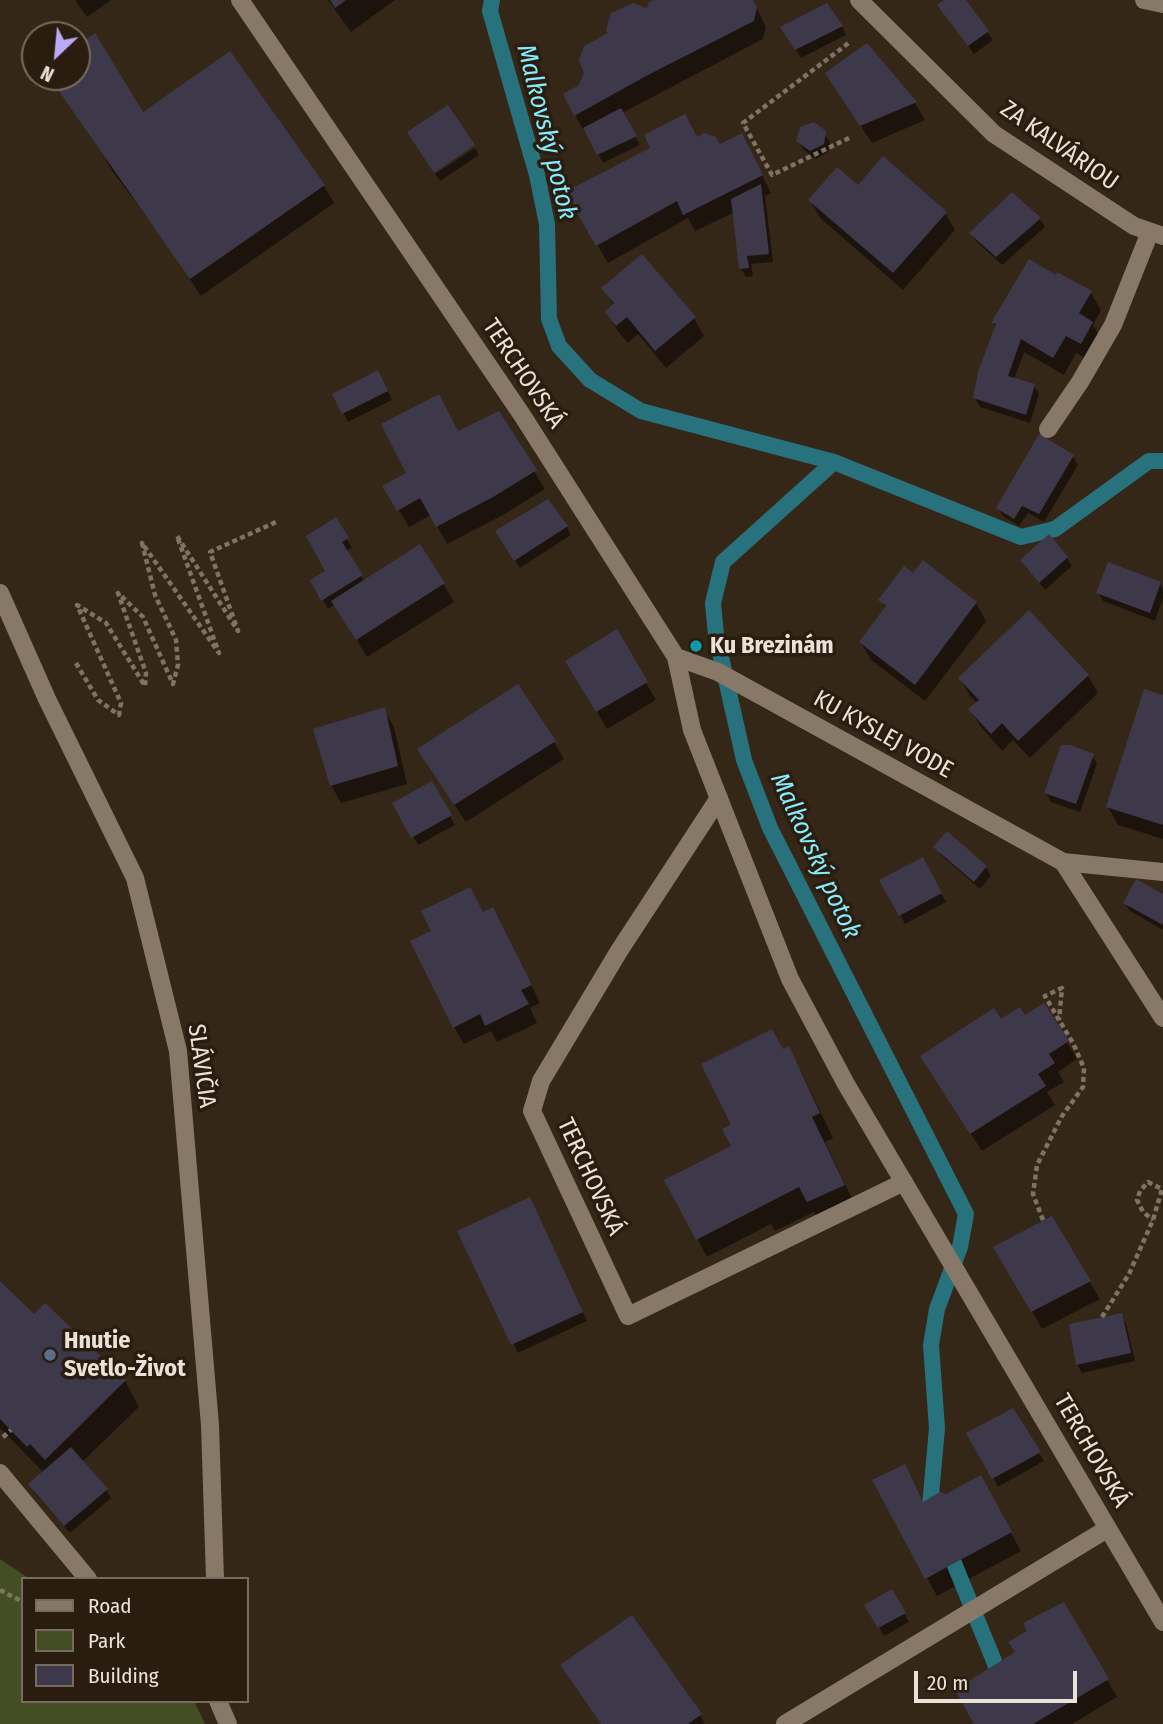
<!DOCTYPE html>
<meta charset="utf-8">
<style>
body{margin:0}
#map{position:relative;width:1163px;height:1724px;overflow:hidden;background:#352718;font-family:"Fira Sans Condensed",sans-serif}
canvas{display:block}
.legend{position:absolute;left:21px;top:1577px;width:228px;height:126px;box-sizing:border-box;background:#2a1d0f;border:2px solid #776b5f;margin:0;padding:9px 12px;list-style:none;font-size:21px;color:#eae1d8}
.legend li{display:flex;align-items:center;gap:14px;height:35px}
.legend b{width:35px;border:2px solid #776b5f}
.north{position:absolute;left:21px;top:21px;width:70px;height:70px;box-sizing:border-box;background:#2a1d0f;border:2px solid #776b5f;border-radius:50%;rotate:206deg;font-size:19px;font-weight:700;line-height:28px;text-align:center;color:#eae1d8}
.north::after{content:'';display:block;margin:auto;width:24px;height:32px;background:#bbaaf6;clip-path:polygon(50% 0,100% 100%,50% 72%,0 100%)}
.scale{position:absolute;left:914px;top:1671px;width:163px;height:32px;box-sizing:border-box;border:4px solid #eae1d8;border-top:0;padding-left:9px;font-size:21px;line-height:24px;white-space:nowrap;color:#eae1d8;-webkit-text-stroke:5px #2a1d0f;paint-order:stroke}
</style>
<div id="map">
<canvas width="1163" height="1724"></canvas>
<ul class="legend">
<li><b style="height:9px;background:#887867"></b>Road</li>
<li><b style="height:19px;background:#434e24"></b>Park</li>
<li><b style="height:19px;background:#3d394b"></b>Building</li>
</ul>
<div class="north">N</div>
<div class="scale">20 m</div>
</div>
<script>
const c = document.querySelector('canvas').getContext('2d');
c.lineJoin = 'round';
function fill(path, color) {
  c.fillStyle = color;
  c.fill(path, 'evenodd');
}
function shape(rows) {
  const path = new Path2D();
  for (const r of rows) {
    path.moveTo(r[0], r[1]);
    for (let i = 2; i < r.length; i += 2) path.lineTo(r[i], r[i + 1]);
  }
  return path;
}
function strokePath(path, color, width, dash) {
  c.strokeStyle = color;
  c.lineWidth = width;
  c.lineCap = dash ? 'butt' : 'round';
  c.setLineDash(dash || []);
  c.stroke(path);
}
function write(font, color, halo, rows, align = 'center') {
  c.font = font + ' "Fira Sans Condensed",sans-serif';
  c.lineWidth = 7;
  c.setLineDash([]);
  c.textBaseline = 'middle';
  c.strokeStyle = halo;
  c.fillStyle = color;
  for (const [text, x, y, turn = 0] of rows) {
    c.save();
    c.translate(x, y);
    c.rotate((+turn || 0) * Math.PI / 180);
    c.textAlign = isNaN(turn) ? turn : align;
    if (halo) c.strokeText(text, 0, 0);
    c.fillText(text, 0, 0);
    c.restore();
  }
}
fill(shape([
 [0,1559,30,1579,23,1579,23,1701,194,1701,205,1724,0,1724]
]), '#434e24');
fill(shape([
 [75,0,111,0,87,17],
 [328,0,395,0,351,32],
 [658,0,753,0,766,27,763,39,622,113,640,145,603,163,587,132,585,133,575,115,580,87],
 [947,0,964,0,993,40,974,54,945,14],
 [842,26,846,35,801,58,782,27],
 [867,45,915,103,925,120,872,143,837,91],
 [77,48,143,115,324,186,334,203,201,296,169,247,113,172,102,153,50,77,77,77],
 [824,133,830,142,828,152,816,159,804,150,798,141],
 [697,139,751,153,771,193,765,196,773,262,751,264,753,276,746,277,741,269,735,212,695,231,688,218,608,263,567,193],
 [475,148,479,155,440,181,435,174],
 [858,188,945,213,955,230,903,290,820,218,810,200],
 [1040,219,1045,227,1002,265,976,241,971,233],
 [1056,277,1091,293,1101,310,1093,325,1102,341,1091,361,1076,353,1064,375,1024,352,1014,380,1034,386,1039,394,1030,423,980,407,975,398,996,327,993,323],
 [604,288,694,318,704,336,666,368,638,334,628,343,617,330,607,312,614,306],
 [383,381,392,400,348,422,334,395],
 [498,413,545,489,503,515,447,544,431,515,409,527,385,487,408,474,458,433],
 [1073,457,1078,465,1044,522,1028,513,1019,526,1003,516,998,508],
 [335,519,352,548,346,551,364,581,420,546,454,602,367,657,335,604,328,609,312,581,328,572],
 [567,527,571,535,520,568,502,540],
 [1067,558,1072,566,1045,590,1027,569,1022,561],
 [914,575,976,603,986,621,925,701,871,660,861,643,886,609,880,600],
 [1160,584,1163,589,1163,598,1155,621,1103,601,1098,593],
 [617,632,656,700,607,729,567,661],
 [1088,676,1098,693,1030,758,1013,740,1002,751,981,727,970,709,977,703,970,696,960,678],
 [1163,697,1163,839,1118,825,1108,807],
 [384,710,394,727,407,784,341,803,331,785],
 [554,742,564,759,466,822,429,767],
 [1092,755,1097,764,1080,812,1051,802,1046,793],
 [432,783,455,825,418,845,394,804],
 [936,847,986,867,991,876,980,889,941,855],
 [922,860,946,902,905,924,882,881],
 [1163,896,1163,930,1130,911,1125,903],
 [483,914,503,927,540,1003,530,1008,537,1023,497,1042,491,1031,464,1044,454,1027,434,932],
 [1025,1017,1067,1042,1077,1059,1058,1072,1064,1082,1047,1092,1055,1105,982,1151,932,1074,1001,1021],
 [788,1048,802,1073,833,1138,825,1142,858,1211,823,1227,814,1212,775,1231,771,1224,707,1257,667,1181,733,1147,733,1126,783,1051],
 [534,1208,587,1321,518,1353,460,1231],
 [1051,1218,1100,1299,1042,1329,996,1248],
 [0,1284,34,1316,45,1305,125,1381,139,1407,82,1462,106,1490,111,1498,70,1533,35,1493,30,1484,44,1473,0,1428],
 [1121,1315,1126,1324,1135,1361,1082,1373,1077,1364],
 [1012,1411,1044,1461,998,1487,968,1433],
 [874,1481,923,1504,990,1495,1021,1551,937,1596],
 [892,1592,909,1622,884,1636,867,1605],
 [1063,1604,1117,1697,1072,1724,976,1724,1030,1632],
 [632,1617,700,1715,705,1724,601,1724,572,1683,562,1666]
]), '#0007');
strokePath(shape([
 [492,0,490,11,537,175,547,224,549,319,559,346,590,380,641,411,834,462,1021,537,1055,529,1149,461,1163,461],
 [834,462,723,562,713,603,716,635,744,760,770,828,966,1214,960,1247,937,1309,931,1345,937,1428,930,1506,934,1515],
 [947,1546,996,1666,1012,1724]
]), '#28727e', 16);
fill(shape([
 [330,0,346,0,335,8],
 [654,0,753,0,757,7,754,21,646,76,574,116,563,94,579,85,584,73,579,60,584,46,608,33,606,30,611,13,633,3,647,8,649,2],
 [944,0,966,0,989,31,968,46,937,5],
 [827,3,843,26,795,50,780,27],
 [95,33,143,112,230,51,325,185,190,279,49,77,77,77,77,46],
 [867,43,917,102,860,126,825,73],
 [448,105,475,145,434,173,407,132],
 [621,108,637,136,597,155,583,128],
 [685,114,697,137,704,133,716,137,720,144,742,133,763,175,683,215,677,201,596,246,565,192,650,148,644,135],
 [814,122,826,131,824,144,810,151,796,141,800,127],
 [883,156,947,212,893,273,808,200,837,167,858,185],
 [761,184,769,254,747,256,749,268,739,269,731,199],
 [1012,192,1041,218,996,257,969,233],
 [642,254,696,317,655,351,627,317,616,326,605,312,614,303,601,288],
 [1029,259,1056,275,1057,272,1092,291,1079,313,1093,322,1081,344,1066,336,1053,358,1021,339,1008,376,1035,384,1026,415,973,398,978,372,996,324,991,323],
 [378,370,388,391,342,414,332,394],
 [439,394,458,431,499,411,537,470,493,497,436,527,420,498,397,511,382,486,406,473,381,424],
 [1039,434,1074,455,1039,514,1022,506,1014,519,996,508],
 [548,499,568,526,514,561,495,531],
 [336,517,349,538,342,542,363,575,321,601,310,580,325,571,306,536],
 [1049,534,1068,557,1039,583,1020,560],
 [420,544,445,583,356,640,331,601],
 [923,560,977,602,915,685,859,642,886,606,878,600,904,566,913,573],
 [1108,562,1161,582,1150,613,1096,593],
 [1029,610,1089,675,1018,741,1002,723,991,734,968,709,979,700,958,678],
 [617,629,648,682,596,712,565,661],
 [518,684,556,741,454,805,417,749],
 [1144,689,1163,695,1163,825,1106,807],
 [385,707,398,766,330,786,313,729],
 [1061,745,1070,745,1094,754,1076,804,1044,793],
 [432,781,452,815,411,838,392,803],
 [947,831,987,866,974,882,933,847],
 [923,857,942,893,899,916,879,880],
 [1136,879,1163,894,1163,925,1123,903],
 [470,887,483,912,493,907,532,985,521,990,529,1004,485,1026,480,1014,453,1028,410,941,431,931,421,911],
 [1044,1003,1069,1041,1049,1054,1055,1063,1038,1074,1046,1086,970,1134,920,1056,994,1008,1001,1019,1020,1007,1025,1015],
 [772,1029,783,1049,789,1046,820,1113,812,1117,845,1185,807,1202,799,1187,696,1240,664,1180,731,1146,722,1129,731,1125,701,1064],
 [530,1197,583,1312,511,1345,457,1231],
 [1052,1216,1091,1281,1031,1312,993,1247],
 [0,1281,34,1314,45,1303,126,1380,45,1460,30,1444,27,1447,0,1419],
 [1122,1313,1131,1353,1076,1365,1069,1324],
 [1013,1408,1041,1452,992,1479,966,1433],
 [71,1447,108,1489,64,1526,28,1484],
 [905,1464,923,1502,940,1492,946,1494,981,1475,1012,1532,925,1579,872,1480],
 [892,1589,906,1613,878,1628,864,1605],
 [1064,1602,1109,1679,1033,1724,974,1724,955,1690,1015,1652,1008,1642,1027,1631,1023,1623],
 [632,1615,702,1714,688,1724,601,1724,560,1665]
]), '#3d394b');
strokePath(shape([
 [849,138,772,175,743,123,850,42],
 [76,663,98,700,119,715,121,703,77,605,106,623,145,686,146,673,118,593,143,617,173,684,178,665,176,640,155,595,142,543,219,653,177,536,238,631,210,552,276,522],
 [1043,1220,1033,1194,1037,1165,1062,1116,1083,1087,1084,1068,1073,1043,1059,1020,1045,996,1062,988,1059,1020],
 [1102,1317,1129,1274,1153,1220,1162,1189,1148,1182,1140,1191,1137,1200,1143,1212,1153,1220],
 [3,1437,11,1430],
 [0,1590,23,1602]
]), '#7f7366', 4.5, [5, 3.5]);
strokePath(shape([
 [1048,429,1080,382,1113,325,1150,232],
 [719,798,619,951,541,1081,532,1111,628,1316,904,1182],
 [218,1701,228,1724],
 [785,1724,1107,1529]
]), '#887867', 18);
strokePath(shape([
 [240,0,522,415,676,657,692,730,790,979,846,1084,1163,1622],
 [859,0,994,134,1134,226,1163,236],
 [1144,0,1163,4],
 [0,593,47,699,135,878,178,1051,210,1425,215,1579],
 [676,657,718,672,1063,862,1163,872],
 [1063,862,1163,1018],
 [0,1473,88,1579]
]), '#887867', 18);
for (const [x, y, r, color] of [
 [696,646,7,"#0f9aa8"],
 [50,1355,7,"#5c6f8a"]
]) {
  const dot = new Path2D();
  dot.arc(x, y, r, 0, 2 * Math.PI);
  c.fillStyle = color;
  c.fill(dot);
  strokePath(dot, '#2a1d0f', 2.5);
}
write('24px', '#eae1d8', '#2a1d0f', [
 ["ZA KALVÁRIOU",1059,146,35],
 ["TERCHOVSKÁ",523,374,56],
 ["KU KYSLEJ VODE",883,735,29],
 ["SLÁVIČIA",201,1066,82],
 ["TERCHOVSKÁ",590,1177,65],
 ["TERCHOVSKÁ",1091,1451,60]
]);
write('bold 24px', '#eae1d8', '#2a1d0f', [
 ["Ku Brezinám",710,646],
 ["Hnutie",64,1341],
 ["Svetlo-Život",64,1369]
], 'left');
write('italic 26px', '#86ecfd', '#2a1d0f', [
 ["Malkovský potok",546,132,76],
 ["Malkovský potok",815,856,65]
]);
</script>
